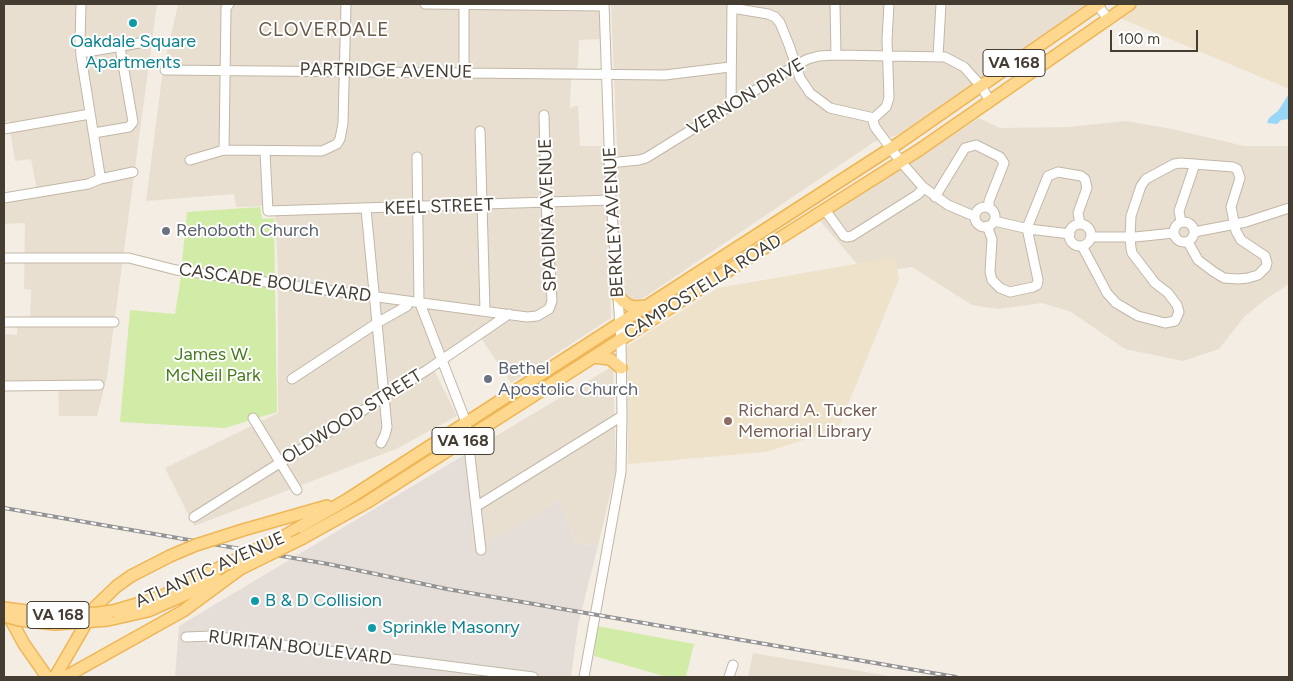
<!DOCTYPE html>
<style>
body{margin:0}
#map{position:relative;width:1293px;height:681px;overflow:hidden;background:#f3ede3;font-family:Figtree,sans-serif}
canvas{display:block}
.frame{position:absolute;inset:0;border:5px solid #453d32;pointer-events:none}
.scale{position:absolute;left:1110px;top:30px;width:88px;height:22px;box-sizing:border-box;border:2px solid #453d32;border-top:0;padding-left:6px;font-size:15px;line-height:18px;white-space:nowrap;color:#453d32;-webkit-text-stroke:4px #fff;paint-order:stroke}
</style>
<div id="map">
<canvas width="1293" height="681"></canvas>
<div class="frame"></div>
<div class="scale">100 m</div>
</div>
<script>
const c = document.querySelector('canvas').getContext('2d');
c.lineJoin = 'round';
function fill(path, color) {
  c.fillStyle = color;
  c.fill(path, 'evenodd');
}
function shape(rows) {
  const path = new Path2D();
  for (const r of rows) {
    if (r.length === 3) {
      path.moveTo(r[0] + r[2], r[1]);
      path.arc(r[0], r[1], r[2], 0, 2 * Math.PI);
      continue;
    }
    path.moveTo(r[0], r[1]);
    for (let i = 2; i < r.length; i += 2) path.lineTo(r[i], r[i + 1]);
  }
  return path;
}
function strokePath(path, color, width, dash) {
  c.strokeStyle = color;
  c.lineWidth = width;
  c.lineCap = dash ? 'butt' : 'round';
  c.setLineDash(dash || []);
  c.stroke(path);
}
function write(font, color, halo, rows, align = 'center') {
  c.font = font + ' Figtree,sans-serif';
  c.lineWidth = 4;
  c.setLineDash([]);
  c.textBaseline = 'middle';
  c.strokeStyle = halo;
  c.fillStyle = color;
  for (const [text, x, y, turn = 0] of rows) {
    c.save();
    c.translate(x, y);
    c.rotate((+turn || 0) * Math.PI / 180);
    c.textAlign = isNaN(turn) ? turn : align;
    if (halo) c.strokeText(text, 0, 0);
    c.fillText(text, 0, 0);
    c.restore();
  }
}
fill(shape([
 [4,4,157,4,107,377,97,416,59,416,58,380,4,381,4,334,17,335,17,327,30,326,31,290,24,289,25,223,4,224,4,203,38,197,31,159,15,161,9,121,4,122],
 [191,4,600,4,602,39,579,40,578,65,571,82,570,108,578,105,580,146,605,146,611,318,511,383,481,338,434,370,457,416,396,449,194,526,165,468,278,413,278,270,275,216,261,206,236,207,234,194,146,201,163,69,178,5],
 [611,4,1088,4,898,135,874,142,636,303,623,292],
 [979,118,1000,128,1069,127,1126,121,1172,129,1244,146,1289,146,1289,284,1266,299,1244,317,1219,349,1183,361,1125,349,1071,312,1042,303,998,309,972,305,912,267,866,274,820,221],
 [613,366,616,469,598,546,574,542,559,501,474,552,466,454],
 [753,653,895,677,748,677]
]), '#e8dfd0');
fill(shape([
 [466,454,474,551,559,501,574,542,598,546,578,625,571,677,175,677,179,626]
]), '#e5ded8');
fill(shape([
 [1139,4,1289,4,1289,89,1120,18],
 [895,257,899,279,838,429,766,452,628,464,627,346,718,288]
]), '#eee2cb');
fill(shape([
 [260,207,262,219,274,218,277,412,225,428,120,422,130,310,175,314,180,282,187,212],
 [597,626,694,644,686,677,667,677,594,656]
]), '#d1eca7');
fill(shape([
 [1289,94,1289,119,1281,120,1277,124,1267,123,1269,118,1278,111]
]), '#98d6f7');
const minor = shape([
 [81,4,80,41,81,56,100,175,100,179],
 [425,4,604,6],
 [835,4,836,55],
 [1097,4,1108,19],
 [732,8,768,14,775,17,780,23,789,45,800,78,810,93,830,108,874,118],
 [81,53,145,42],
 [938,56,941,4],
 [165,70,665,75,730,67],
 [464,72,464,4],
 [731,104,732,4],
 [874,118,873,121,875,127,901,162,923,187,948,205,974,216],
 [874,118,886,107,889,98,887,40,889,4],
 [4,129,90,114],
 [480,131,485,311],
 [94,133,129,127,133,122,120,47],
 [224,150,226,8,229,4],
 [265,152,268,211,611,200],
 [417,157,419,301,466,422,481,550],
 [190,160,224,150,322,151,337,144,340,139,343,123,346,4],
 [609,163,639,160,646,158,796,65,808,59,819,56,836,55,945,57,964,67,981,86,990,101],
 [935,197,965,148,976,145,1000,157,1004,163,989,201,989,208],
 [4,198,88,184,100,179,133,172],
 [985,217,10],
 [366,209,387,427,385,435,381,443],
 [825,210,844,236,847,237,852,236,917,195,924,188],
 [994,221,1029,229,1070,234],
 [1184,232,10],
 [1181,222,1179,211,1195,164],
 [1080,235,11],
 [987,226,992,239,990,272,992,280,1000,288,1010,292,1033,287,1037,285,1038,280,1027,228,1048,176,1058,172,1081,176,1085,179,1087,188,1078,213,1080,224],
 [1194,232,1246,222,1289,208],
 [1091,237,1135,237,1174,233],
 [1082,246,1107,293,1116,303,1138,316,1165,323,1175,321,1179,312,1177,305,1168,293,1155,283,1132,253,1131,248,1130,237,1131,216,1141,186,1146,179,1174,164,1181,163,1233,167,1237,169,1240,178,1231,207,1236,231,1241,240,1265,256,1267,263,1266,267,1258,275,1248,278,1238,279,1224,278,1214,272,1198,260,1188,242],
 [4,258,129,258,176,270,527,317,537,316,549,309,552,301,546,202,544,115],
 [4,322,114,322],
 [292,379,377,323,407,306],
 [4,386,99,385],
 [253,418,297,490],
 [477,506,622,416],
 [194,517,427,370,509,314],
 [186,637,212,636,533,677],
 [584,677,621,472,622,416,621,340,611,199,604,4],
 [729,677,733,665]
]);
const major = shape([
 [618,296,624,302,630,306,636,307,646,306],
 [593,357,610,359,621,368],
 [243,530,327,506],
 [286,535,348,499,899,143,1099,4],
 [303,538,366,503,701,288,919,150,1130,4],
 [6,611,24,644,47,677],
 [113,611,160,597,221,567],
 [108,620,148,611,218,580],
 [55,677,96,606,117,586,131,576,170,556],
 [65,677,183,611,240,569]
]);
strokePath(minor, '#c2b7a7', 11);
strokePath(major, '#eeb655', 14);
strokePath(minor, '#fff', 9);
strokePath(major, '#ffd890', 11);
const rail = shape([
 [4,508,328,564,447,589,956,677]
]);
strokePath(rail, '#949494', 4);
strokePath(rail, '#fff', 2, [5.5]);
const majorBridge = shape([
 [170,556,196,545,243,530],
 [221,567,286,535],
 [240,569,303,538],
 [4,608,58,615,98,613,113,611],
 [4,616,19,620,55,624,108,620]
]);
strokePath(majorBridge, '#eeb655', 14, []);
strokePath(majorBridge, '#ffd890', 11);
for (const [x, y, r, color] of [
 [133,23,5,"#0f9aa8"],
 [166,231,5,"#6b7280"],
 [488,379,5,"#6b7280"],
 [728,421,5,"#8d6e63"],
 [255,601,5,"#0f9aa8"],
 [372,628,5,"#0f9aa8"]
]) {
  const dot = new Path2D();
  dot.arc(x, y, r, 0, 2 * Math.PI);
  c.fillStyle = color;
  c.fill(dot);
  strokePath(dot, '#fff', 2);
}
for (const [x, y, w] of [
 [1014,63,62],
 [463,441,62],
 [58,615,62]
]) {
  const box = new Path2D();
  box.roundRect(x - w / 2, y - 13.5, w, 27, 4);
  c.fillStyle = '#fff';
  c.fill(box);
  strokePath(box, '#453d32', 1);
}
write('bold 16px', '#453d32', null, [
 ["VA 168",1014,63],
 ["VA 168",463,441],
 ["VA 168",58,615]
]);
write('18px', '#0d838f', '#fff', [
 ["Oakdale Square",133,42,"center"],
 ["Apartments",133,63,"center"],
 ["B & D Collision",265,601],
 ["Sprinkle Masonry",382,628]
], 'left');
write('18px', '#453d32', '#fff', [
 ["PARTRIDGE AVENUE",386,71,1],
 ["VERNON DRIVE",746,97,-31],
 ["KEEL STREET",439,207,-2],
 ["SPADINA AVENUE",548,215,-92],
 ["BERKLEY AVENUE",614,222,-93],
 ["CASCADE BOULEVARD",275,283,8],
 ["CAMPOSTELLA ROAD",703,287,-32],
 ["OLDWOOD STREET",352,417,-32],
 ["ATLANTIC AVENUE",210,570,-24],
 ["RURITAN BOULEVARD",300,648,7]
]);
write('18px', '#5b616d', '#fff', [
 ["Rehoboth Church",176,231],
 ["Bethel",498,369],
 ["Apostolic Church",498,390]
], 'left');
write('18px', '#497c21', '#fff', [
 ["James W.",213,355],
 ["McNeil Park",213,376]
]);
write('18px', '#785e54', '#fff', [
 ["Richard A. Tucker",738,411],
 ["Memorial Library",738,432]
], 'left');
c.letterSpacing = '1px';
write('19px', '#695a49', '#fff', [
 ["CLOVERDALE",324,30]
]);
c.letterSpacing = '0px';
</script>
